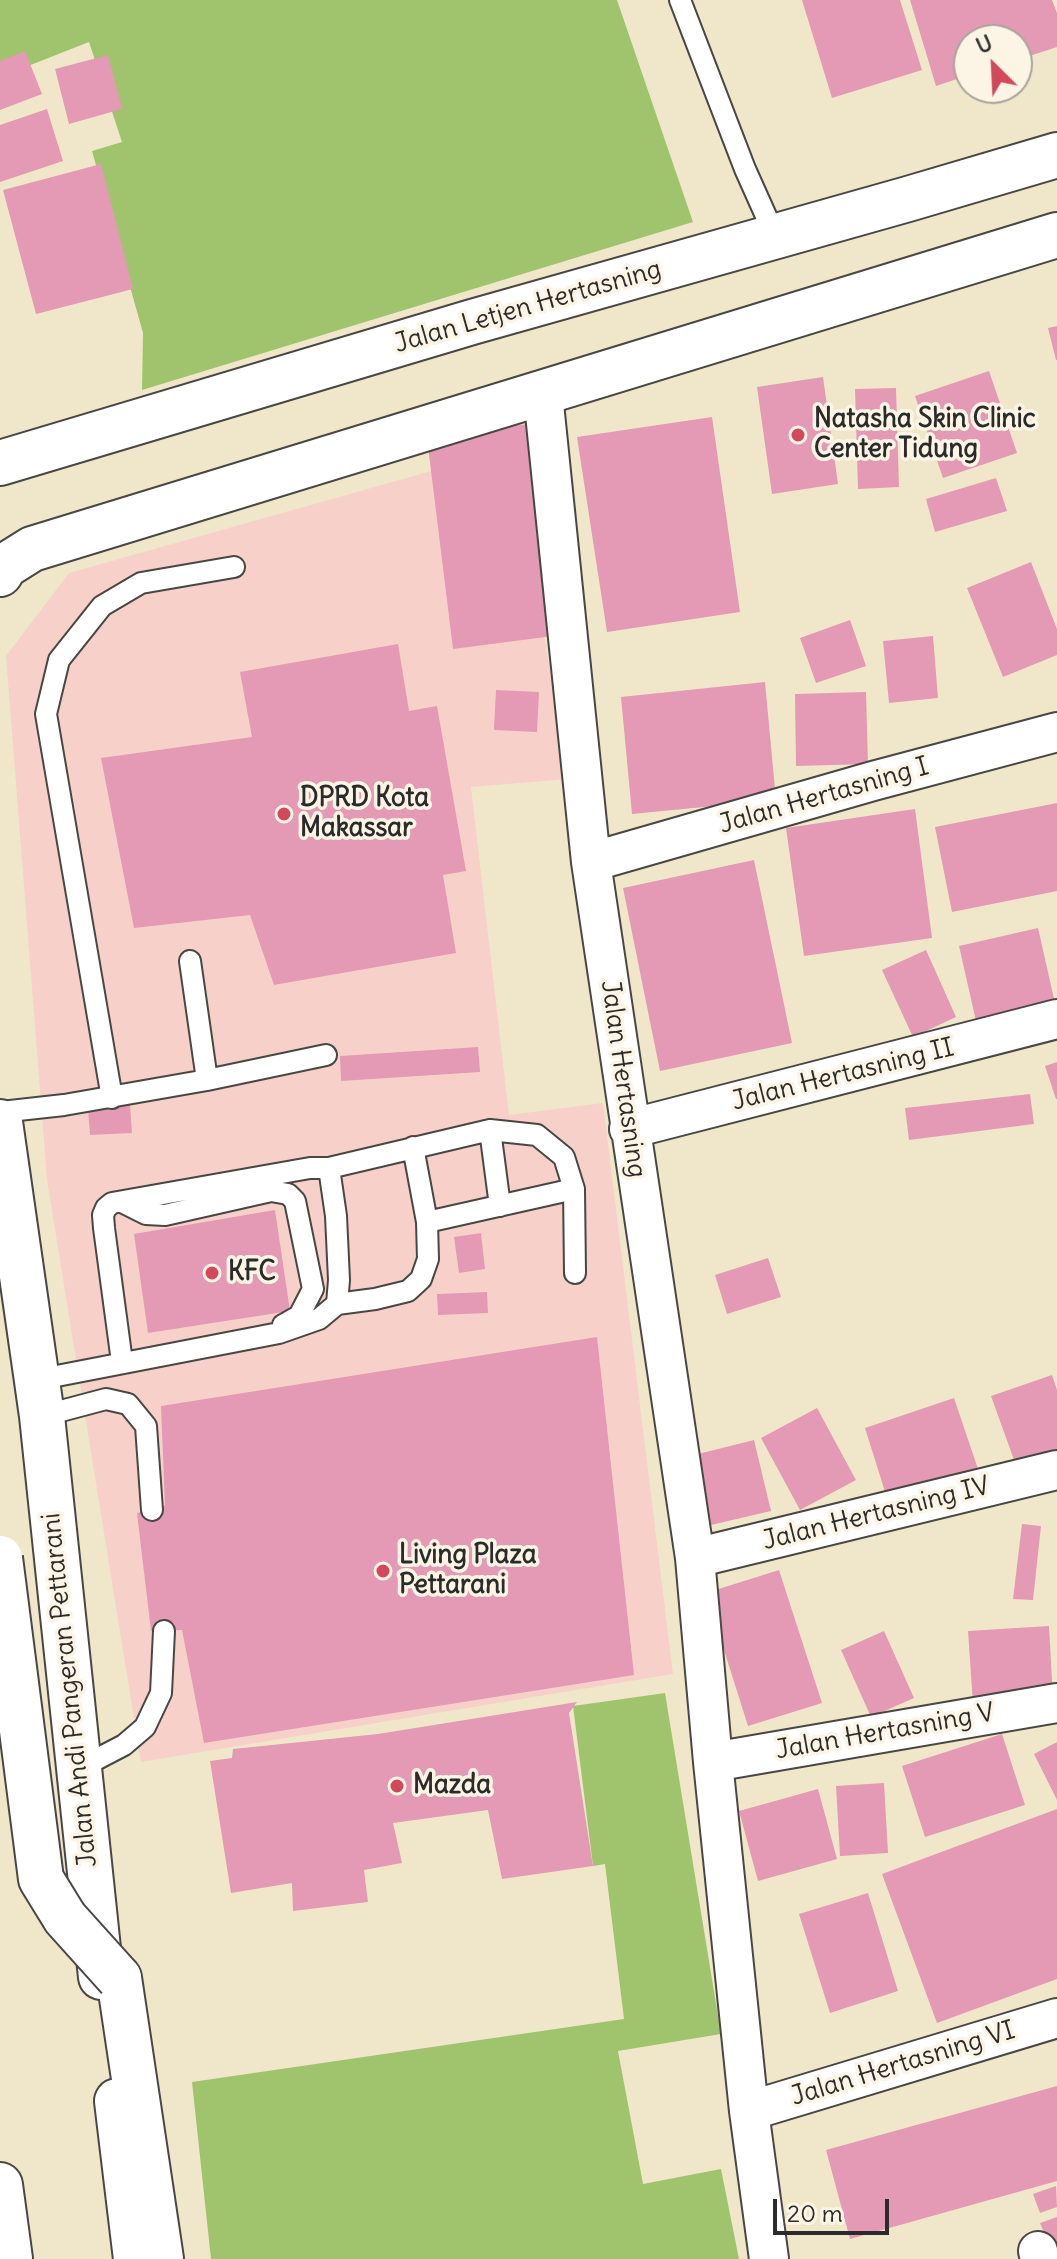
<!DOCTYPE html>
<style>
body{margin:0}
#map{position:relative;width:1057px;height:2259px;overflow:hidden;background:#f0e7ca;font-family:Delius,sans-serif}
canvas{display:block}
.north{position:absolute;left:953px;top:24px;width:80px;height:80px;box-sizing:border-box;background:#fcf5e5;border:2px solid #a8a49b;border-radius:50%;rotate:336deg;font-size:22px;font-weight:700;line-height:32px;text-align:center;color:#2b2b2b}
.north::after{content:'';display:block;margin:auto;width:28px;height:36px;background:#d1495b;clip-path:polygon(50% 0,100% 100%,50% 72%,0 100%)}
.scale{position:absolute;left:773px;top:2199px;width:116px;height:36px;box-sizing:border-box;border:4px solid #2b2b2b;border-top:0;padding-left:10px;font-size:24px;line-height:28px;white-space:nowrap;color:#2b2b2b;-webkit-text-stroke:6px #fcf5e5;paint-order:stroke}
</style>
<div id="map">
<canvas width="1057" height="2259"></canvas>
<div class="north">U</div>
<div class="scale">20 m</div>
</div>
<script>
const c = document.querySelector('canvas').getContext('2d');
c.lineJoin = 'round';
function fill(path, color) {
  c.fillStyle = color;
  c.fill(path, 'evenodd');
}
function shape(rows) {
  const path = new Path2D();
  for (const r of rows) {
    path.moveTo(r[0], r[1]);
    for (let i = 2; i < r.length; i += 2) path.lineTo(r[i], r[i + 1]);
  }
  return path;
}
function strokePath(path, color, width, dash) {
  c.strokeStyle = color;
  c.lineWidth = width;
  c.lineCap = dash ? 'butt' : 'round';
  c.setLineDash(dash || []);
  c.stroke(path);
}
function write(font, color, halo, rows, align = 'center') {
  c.font = font + ' Delius,sans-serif';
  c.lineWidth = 7;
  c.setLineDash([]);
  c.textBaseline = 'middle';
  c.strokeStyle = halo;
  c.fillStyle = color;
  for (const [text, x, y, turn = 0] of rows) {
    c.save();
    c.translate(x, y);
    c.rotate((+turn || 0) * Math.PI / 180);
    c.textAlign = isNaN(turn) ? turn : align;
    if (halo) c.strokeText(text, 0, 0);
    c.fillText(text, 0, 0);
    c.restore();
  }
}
fill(shape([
 [513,448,568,779,471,787,509,1115,603,1103,673,1674,141,1762,47,1180,6,656,69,573]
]), '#f7d1c9');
fill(shape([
 [0,0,617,0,693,222,142,390,143,333,92,151,122,142,89,42,0,77],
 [665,1693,721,2034,618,2051,643,2184,721,2169,739,2259,211,2259,192,2082,624,2019,605,1864,593,1866,573,1706]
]), '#a0c46e');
fill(shape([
 [802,0,900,0,922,70,832,98],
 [910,0,1052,0,1057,13,1057,47,1017,60,1017,40,969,40,969,75,936,86],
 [25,51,42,94,0,110,0,61],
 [108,55,122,109,69,124,55,69],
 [47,109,63,161,0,182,0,125],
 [101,164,133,289,36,314,3,190],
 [1057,326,1057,360,1056,360,1048,328],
 [989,371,1017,453,943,478,915,396],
 [823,377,838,484,772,494,757,387],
 [896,388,899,487,858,489,855,389],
 [712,417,740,612,607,632,577,437],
 [534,423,561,635,453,649,427,438],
 [996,478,1007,511,935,532,926,499],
 [1031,562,1057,629,1057,655,1003,677,967,588],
 [850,620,866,666,816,683,800,638],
 [933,636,938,698,889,703,883,641],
 [398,644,409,711,437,706,466,871,443,875,456,953,274,985,250,915,134,928,101,758,252,737,240,672],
 [765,682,776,800,632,814,621,697],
 [496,690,539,692,537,732,494,730],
 [866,692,868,764,796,766,795,694],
 [1057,803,1057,891,952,912,935,827],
 [915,809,932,938,804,956,786,828],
 [754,860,792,1043,660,1071,623,888],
 [1038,928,1055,1003,976,1021,959,946],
 [926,950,956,1017,913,1037,882,970],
 [478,1047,480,1072,341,1081,340,1056],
 [1057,1062,1057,1099,1056,1099,1045,1066],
 [1030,1094,1034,1124,909,1140,905,1108],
 [130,1105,132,1133,90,1135,88,1108],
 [275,1210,290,1311,148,1333,134,1234],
 [481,1233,485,1269,459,1273,454,1237],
 [768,1258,781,1297,727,1314,715,1275],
 [487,1292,488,1313,438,1315,437,1294],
 [597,1337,634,1675,204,1743,182,1630,151,1631,137,1513,165,1506,161,1406],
 [1052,1375,1057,1390,1057,1457,1018,1471,991,1396],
 [954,1398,978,1469,887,1498,865,1428],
 [817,1408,856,1480,800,1510,761,1438],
 [754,1440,771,1511,711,1525,694,1455],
 [1022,1524,1041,1526,1033,1600,1013,1599],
 [779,1570,822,1703,748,1726,706,1593],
 [1049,1626,1053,1698,973,1704,968,1631],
 [884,1631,914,1698,871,1717,841,1650],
 [577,1702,569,1713,593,1866,502,1879,488,1810,393,1823,402,1863,364,1870,368,1902,293,1911,292,1883,231,1893,210,1761,232,1758,233,1749,378,1734],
 [1002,1734,1025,1805,925,1837,902,1766],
 [1057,1742,1057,1800,1034,1754],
 [884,1783,888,1853,840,1856,836,1786],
 [818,1789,837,1859,758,1881,739,1811],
 [1057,1809,1057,1979,937,2023,882,1874],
 [868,1893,898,1991,830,2013,799,1914],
 [1057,2086,1057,2181,850,2239,826,2150],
 [1056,2186,1057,2207,1040,2213,1033,2194],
 [1057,2217,1057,2242,1049,2245,1040,2223]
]), '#e49ab4');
const service = shape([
 [680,0,745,169,775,236],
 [207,1080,326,1055],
 [112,1098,46,714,59,660,102,606,141,583,234,567],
 [0,1112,64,1105,207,1080,190,961],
 [490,1130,500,1206],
 [329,1168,490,1130,537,1135,564,1157,574,1189,575,1273],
 [122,1202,146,1214,165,1215,271,1191,288,1194,295,1201,313,1289,299,1316,283,1325],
 [427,1222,574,1189],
 [337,1304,375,1299,408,1291,421,1279,428,1259,427,1222,413,1147],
 [36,1380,279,1333,319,1319,337,1304,339,1280,336,1216,329,1168,310,1168,112,1203,106,1208,103,1215,104,1228,122,1362],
 [42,1416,106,1399,128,1404,146,1426,152,1510],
 [78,1769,124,1745,145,1727,161,1693,164,1631]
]);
const minor = shape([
 [543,394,591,862,695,1558,713,1762,749,2111,769,2259],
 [591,862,873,781,1057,732],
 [629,1129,1057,1019],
 [695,1558,1057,1470],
 [713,1762,1057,1703],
 [749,2111,1057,2018],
 [1038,2251,1040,2259]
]);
const primary = shape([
 [0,463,472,322,908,199,1057,155],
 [0,574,5,566,32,549,1057,235]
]);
const trunk = shape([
 [0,1122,42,1416,101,1977],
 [117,2101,136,2259],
 [0,2185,10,2259]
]);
const motorway = shape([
 [119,1978,161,2259]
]);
strokePath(service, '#494743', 24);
strokePath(minor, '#494743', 42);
strokePath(primary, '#494743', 48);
strokePath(trunk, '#494743', 48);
strokePath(motorway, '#494743', 48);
strokePath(service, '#fff', 20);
strokePath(minor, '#fff', 38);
strokePath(primary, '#fff', 44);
strokePath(trunk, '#fff', 44);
strokePath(motorway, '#fff', 44);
const motorwayBridge = shape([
 [0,1558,41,1879,65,1918,119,1978]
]);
strokePath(motorwayBridge, '#494743', 48, []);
strokePath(motorwayBridge, '#fff', 44);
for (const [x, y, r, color] of [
 [798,435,8,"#d1495b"],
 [284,814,8,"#d1495b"],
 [212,1273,8,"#d1495b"],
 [383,1571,8,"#d1495b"],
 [397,1786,8,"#d1495b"]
]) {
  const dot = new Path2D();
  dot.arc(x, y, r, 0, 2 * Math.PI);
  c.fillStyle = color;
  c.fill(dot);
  strokePath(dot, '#fcf5e5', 3);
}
write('26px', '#2b2b2b', '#fcf5e5', [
 ["Jalan Letjen Hertasning",528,307,-16],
 ["Jalan Hertasning I",824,796,-16],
 ["Jalan Hertasning II",843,1075,-14],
 ["Jalan Hertasning",623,1079,82],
 ["Jalan Hertasning IV",876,1514,-14],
 ["Jalan Andi Pangeran Pettarani",70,1690,-96],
 ["Jalan Hertasning V",885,1732,-10],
 ["Jalan Hertasning VI",903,2064,-17]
]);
write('bold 26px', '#2b2b2b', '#fcf5e5', [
 ["Natasha Skin Clinic",814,420],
 ["Center Tidung",814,450],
 ["DPRD Kota",300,799],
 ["Makassar",300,829],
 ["KFC",228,1273],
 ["Living Plaza",399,1556],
 ["Pettarani",399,1586],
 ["Mazda",413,1786]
], 'left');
</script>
